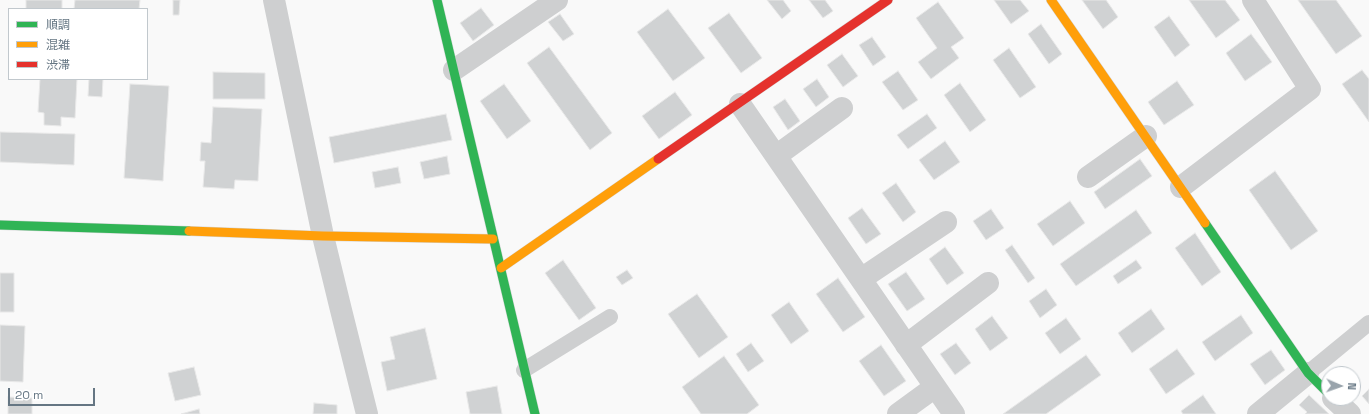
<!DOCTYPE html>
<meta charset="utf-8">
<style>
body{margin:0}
#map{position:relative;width:1369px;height:414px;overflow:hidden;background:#f9f9f9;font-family:"Space Grotesk","Noto Sans JP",sans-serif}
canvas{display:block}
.legend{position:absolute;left:8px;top:8px;width:140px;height:72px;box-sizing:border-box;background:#fff;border:1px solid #c1c8cd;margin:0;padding:5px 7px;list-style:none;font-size:12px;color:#657683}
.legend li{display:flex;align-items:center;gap:8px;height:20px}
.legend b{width:20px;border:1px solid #c1c8cd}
.north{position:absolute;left:1321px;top:366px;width:40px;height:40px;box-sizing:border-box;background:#fff;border:1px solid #c1c8cd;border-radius:50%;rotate:92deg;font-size:11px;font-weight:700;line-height:16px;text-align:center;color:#657683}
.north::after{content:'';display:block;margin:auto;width:14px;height:18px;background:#99a4ac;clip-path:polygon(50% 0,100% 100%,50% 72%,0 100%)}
.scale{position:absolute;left:8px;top:388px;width:87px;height:18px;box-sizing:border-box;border:2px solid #657683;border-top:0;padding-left:5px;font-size:12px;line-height:14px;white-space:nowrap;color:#657683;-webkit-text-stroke:3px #fff;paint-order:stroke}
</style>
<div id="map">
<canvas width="1369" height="414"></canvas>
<ul class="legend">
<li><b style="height:5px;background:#30b455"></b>順調</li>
<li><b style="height:5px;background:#ff9f0a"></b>混雑</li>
<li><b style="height:5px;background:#e5322d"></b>渋滞</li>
</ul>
<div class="north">N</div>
<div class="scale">20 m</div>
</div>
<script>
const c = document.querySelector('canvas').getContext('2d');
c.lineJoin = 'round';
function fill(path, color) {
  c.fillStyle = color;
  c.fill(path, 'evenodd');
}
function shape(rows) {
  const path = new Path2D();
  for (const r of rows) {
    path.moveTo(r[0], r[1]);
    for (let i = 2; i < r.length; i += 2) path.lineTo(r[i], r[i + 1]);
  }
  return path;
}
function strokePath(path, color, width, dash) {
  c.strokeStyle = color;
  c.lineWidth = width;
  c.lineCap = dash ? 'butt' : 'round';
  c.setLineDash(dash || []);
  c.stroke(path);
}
const building = shape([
 [26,0,62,0,62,9,26,9,26,0],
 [75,0,140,0,139,9,74,9,75,0],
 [173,0,180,0,179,15,173,15,173,0],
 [767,0,783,0,791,11,782,19,767,0],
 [809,0,825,0,833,11,823,18,809,0],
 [994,0,1020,0,1029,11,1011,24,994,0],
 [1082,0,1106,0,1118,17,1103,29,1082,0],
 [1189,0,1225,0,1240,20,1216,38,1189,0],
 [1298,0,1336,0,1362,36,1336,54,1298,0],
 [938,2,964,38,951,47,959,58,931,79,918,62,937,48,916,18,938,2],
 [481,8,494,25,473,41,460,23,481,8],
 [668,9,705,58,673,81,637,32,668,9],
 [729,13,762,58,741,73,708,28,729,13],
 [560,14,574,34,563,41,548,22,560,14],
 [1169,16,1190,45,1175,57,1154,27,1169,16],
 [1041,24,1062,54,1049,64,1028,34,1041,24],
 [1251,34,1272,62,1245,81,1226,53,1251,34],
 [872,37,886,57,873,66,859,45,872,37],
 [549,47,612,133,590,150,527,63,549,47],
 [1009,48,1036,87,1020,98,993,60,1009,48],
 [842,54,858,76,843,87,827,65,842,54],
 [1362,70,1369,79,1369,122,1342,84,1362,70],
 [898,71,918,100,903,110,882,82,898,71],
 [213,72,265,73,265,99,213,99,213,72],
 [40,79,77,79,75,118,61,117,61,126,44,125,44,113,38,112,40,79],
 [89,79,103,79,102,97,88,96,89,79],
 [817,79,829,97,816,107,803,89,817,79],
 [1177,81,1194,105,1164,125,1148,102,1177,81],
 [960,83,986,120,970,132,944,95,960,83],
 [130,84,169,86,163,181,124,178,130,84],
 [504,84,531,121,507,139,480,101,504,84],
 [675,92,692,115,659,139,642,116,675,92],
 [785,99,800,121,788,130,773,107,785,99],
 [213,107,262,109,258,181,235,180,234,189,203,187,205,161,200,161,201,142,211,143,213,107],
 [446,114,452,140,334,163,329,137,446,114],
 [927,114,937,128,908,149,897,135,927,114],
 [0,132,75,134,74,165,0,162,0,132],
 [945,141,960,162,934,180,919,160,945,141],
 [447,156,450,174,424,179,420,162,447,156],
 [1140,159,1152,176,1105,209,1094,192,1140,159],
 [398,167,401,183,375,188,372,172,398,167],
 [1275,171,1318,231,1291,250,1249,190,1275,171],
 [896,183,916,212,903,222,882,193,896,183],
 [1070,201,1085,223,1053,246,1037,224,1070,201],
 [862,208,881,234,866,244,848,218,862,208],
 [991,209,1004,228,986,240,973,221,991,209],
 [1136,210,1152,233,1076,286,1060,264,1136,210],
 [1195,233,1221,272,1202,286,1175,248,1195,233],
 [1012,245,1035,278,1028,283,1005,250,1012,245],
 [945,247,964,273,947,285,929,259,945,247],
 [563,260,596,308,579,320,545,273,563,260],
 [1136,260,1142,268,1118,284,1113,276,1136,260],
 [627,270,633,278,622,285,616,277,627,270],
 [906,272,925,299,907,311,888,284,906,272],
 [0,273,14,273,14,312,0,312,0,273],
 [838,278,865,317,843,332,816,294,838,278],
 [1046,289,1057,305,1040,318,1029,301,1046,289],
 [697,294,728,337,699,358,668,314,697,294],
 [789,302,809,331,791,344,771,315,789,302],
 [1151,309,1165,329,1132,353,1118,333,1151,309],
 [1241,315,1253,333,1215,361,1202,342,1241,315],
 [992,316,1008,338,990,351,975,329,992,316],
 [1066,318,1081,339,1060,354,1045,333,1066,318],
 [0,325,25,326,23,382,0,381,0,325],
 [425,328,437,379,387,391,381,362,395,359,390,337,425,328],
 [751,343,764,361,748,372,736,354,751,343],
 [956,343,971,363,955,375,940,354,956,343],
 [881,345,906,381,884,396,859,361,881,345],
 [1177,349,1195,374,1166,394,1149,369,1177,349],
 [1271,350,1285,370,1265,385,1250,364,1271,350],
 [1086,355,1101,375,1046,414,1003,414,1086,355],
 [724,356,759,405,747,414,701,414,682,387,724,356],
 [194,367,201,395,175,401,168,373,194,367],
 [497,386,502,414,470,414,466,392,497,386],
 [1369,389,1369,404,1362,396,1369,389],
 [1203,395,1216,414,1183,414,1181,411,1203,395],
 [1309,395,1329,414,1305,414,1307,412,1299,405,1309,395],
 [8,397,32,398,32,414,8,414,8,397],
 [314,403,337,405,337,414,313,414,314,403],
 [199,409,200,414,181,414,199,409]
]);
fill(building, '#d0d2d3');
strokePath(building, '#e8e8e8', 1);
const fast = shape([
 [437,0,535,414],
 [1205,223,1308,373,1329,394],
 [0,225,189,231]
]);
const slow = shape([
 [1051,0,1205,223],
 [189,231,323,236,493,239],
 [501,268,658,159]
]);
const jam = shape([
 [658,159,888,0]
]);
strokePath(fast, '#d5d6d7', 10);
strokePath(slow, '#d5d6d7', 10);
strokePath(jam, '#d5d6d7', 10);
strokePath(shape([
 [524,370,610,317],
 [1308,373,1369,323]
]), '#cecfd0', 16);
strokePath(shape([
 [274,0,323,236,341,310,367,414],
 [454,70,557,0],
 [740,104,954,414],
 [776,156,842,108],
 [1088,177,1146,136],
 [1181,187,1310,89,1253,0],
 [861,279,946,222],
 [906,345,988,283],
 [1333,398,1350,414],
 [898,414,935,387],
 [1258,414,1308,373]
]), '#cecfd0', 22);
strokePath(fast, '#30b455', 9);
strokePath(slow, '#ff9f0a', 9);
strokePath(jam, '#e5322d', 9);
</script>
